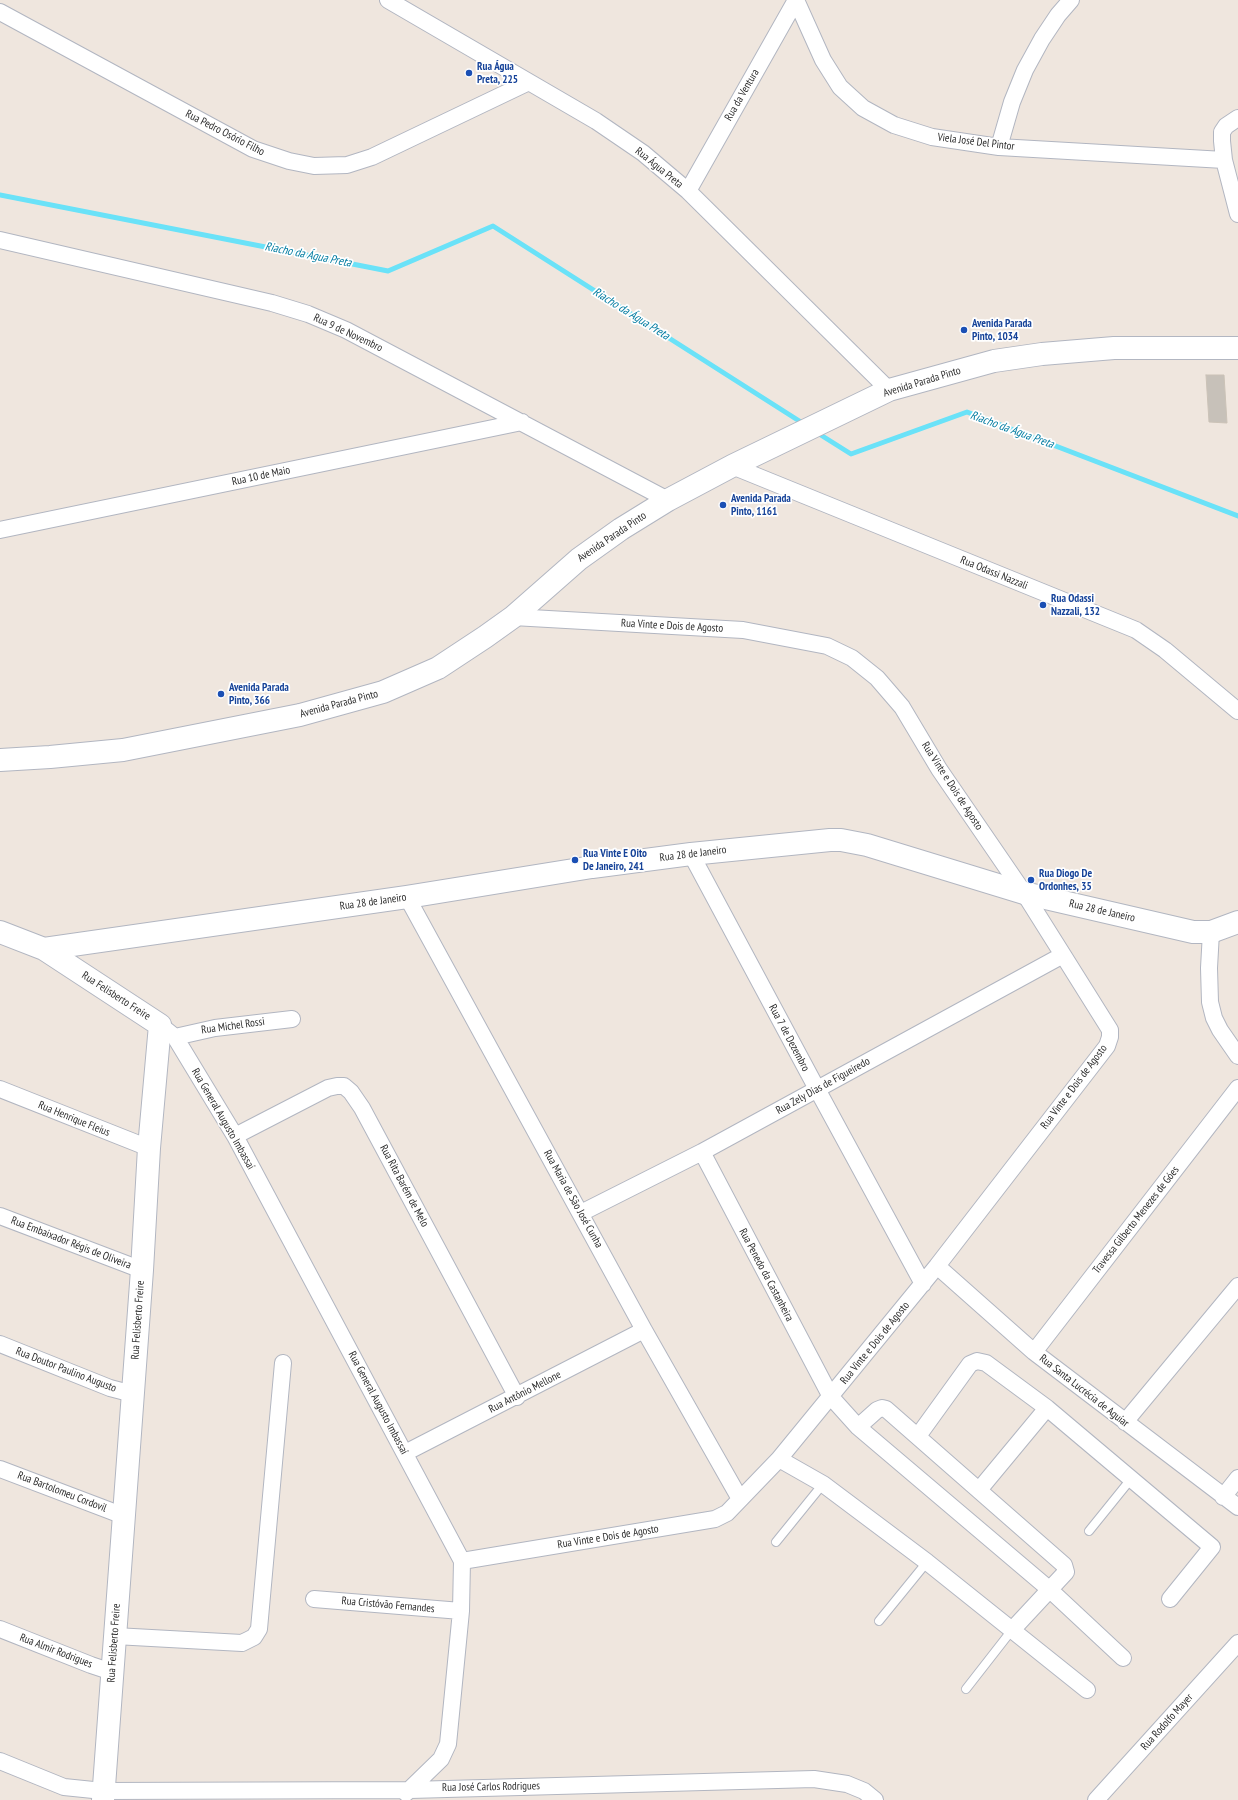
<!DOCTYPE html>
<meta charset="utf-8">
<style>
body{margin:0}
canvas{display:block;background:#efe6de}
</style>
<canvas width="1238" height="1800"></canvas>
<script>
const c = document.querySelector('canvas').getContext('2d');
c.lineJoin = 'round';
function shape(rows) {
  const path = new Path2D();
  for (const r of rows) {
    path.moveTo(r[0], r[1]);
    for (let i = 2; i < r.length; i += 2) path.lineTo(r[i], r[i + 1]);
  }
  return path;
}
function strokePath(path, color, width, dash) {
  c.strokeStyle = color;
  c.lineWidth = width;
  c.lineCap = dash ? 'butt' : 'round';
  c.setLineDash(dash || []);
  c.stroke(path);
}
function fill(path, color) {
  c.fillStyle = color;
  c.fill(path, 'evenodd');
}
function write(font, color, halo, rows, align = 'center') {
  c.font = font + ' "PT Sans Narrow",sans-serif';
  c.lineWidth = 3.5;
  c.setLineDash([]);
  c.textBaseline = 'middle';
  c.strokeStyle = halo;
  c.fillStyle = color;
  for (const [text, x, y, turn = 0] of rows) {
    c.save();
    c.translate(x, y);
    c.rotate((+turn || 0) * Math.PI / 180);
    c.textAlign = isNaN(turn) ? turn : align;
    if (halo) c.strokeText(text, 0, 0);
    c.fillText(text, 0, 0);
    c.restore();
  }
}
strokePath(shape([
 [0,195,388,271,493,226,804,424],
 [816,432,851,454,967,412,1238,516]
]), '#6ae2f8', 5);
const building = shape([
 [1206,375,1224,375,1227,423,1209,422,1206,375]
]);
fill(building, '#c7c1b9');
strokePath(building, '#cbc2b7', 1);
const lane = shape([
 [1089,1531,1131,1479],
 [776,1542,823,1484],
 [879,1621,927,1562],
 [966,1689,1012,1630]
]);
const street = shape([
 [388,0,596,121,643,153,688,191,889,390],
 [796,0,823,60,840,87,863,108,894,125,932,137,999,147,1224,160],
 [0,12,253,149,289,161,314,166,347,165,372,157,529,82],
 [1238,118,1226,126,1222,132,1222,141,1224,160,1238,214],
 [999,147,1012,102,1025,70,1042,39,1058,15,1071,0],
 [688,191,796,0],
 [0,240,272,303,308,314,346,330,668,500],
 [732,466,1136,630,1165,650,1238,711],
 [0,530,522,422],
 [691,854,817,1089,923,1284],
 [407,897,644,1330,740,1499],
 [1211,932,1209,968,1210,1002,1214,1018,1220,1030,1238,1056],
 [160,1025,175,1037,235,1136,462,1561,461,1611,448,1744,441,1759,406,1793],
 [175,1037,215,1028,292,1019],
 [0,1089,149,1148],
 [235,1136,328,1088,337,1086,344,1086,351,1092,362,1108,517,1397],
 [702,1152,831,1397,858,1427,1049,1589,1123,1658],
 [581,1213,702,1152,1063,955],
 [0,1216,142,1270],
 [937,1266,1034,1352,1238,1507],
 [0,1344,110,1388,133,1394],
 [1034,1352,1238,1088],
 [1125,1422,1238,1286],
 [858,1427,877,1410,882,1408,886,1409,1064,1565,1066,1572,1012,1630],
 [918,1436,970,1364,977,1361,986,1363,1047,1408,1212,1547,1170,1599],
 [405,1453,644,1330],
 [779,1459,823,1484,927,1562,1087,1690],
 [0,1469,124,1516],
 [979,1490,1047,1408],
 [1223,1497,1238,1478],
 [462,1561,715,1519,727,1513,779,1459,937,1266,1107,1046,1110,1037,1110,1030,1063,955,1024,893,939,769,902,707,877,678,852,658,827,646,743,630,513,617],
 [314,1599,461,1611],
 [0,1629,91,1665,112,1672],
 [115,1636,242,1643,254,1637,259,1629,283,1363],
 [0,1761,64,1787,103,1791,410,1790,814,1779,847,1784,864,1791,875,1800],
 [1096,1800,1238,1643]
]);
const secondary = shape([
 [0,760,50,757,123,750,300,715,383,692,438,668,485,637,513,617,579,559,621,529,668,500,732,466,889,390,994,361,1042,354,1114,348,1238,348],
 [0,932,44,949,160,1025,149,1148,142,1270,103,1800],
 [44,949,407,897,592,867,691,854,830,840,841,840,867,845,1024,893,1193,932,1211,932,1238,922]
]);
strokePath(lane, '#b2b6c1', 10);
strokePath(street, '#b2b6c1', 18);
strokePath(secondary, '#b2b6c1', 24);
strokePath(lane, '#fff', 8);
strokePath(street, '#fff', 16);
strokePath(secondary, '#fff', 22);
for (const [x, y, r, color] of [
 [469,73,4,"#1a4fb4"],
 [964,330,4,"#1a4fb4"],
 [723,505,4,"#1a4fb4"],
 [1043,605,4,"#1a4fb4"],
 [221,694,4,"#1a4fb4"],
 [575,860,4,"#1a4fb4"],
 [1031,880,4,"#1a4fb4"]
]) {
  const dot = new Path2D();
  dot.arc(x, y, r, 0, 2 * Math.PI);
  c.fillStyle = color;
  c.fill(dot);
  strokePath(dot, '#fff', 1.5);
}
write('bold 11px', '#164399', '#fff', [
 ["Rua Água",477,67],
 ["Preta, 225",477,80],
 ["Avenida Parada",972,324],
 ["Pinto, 1034",972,337],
 ["Avenida Parada",731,499],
 ["Pinto, 1161",731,512],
 ["Rua Odassi",1051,599],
 ["Nazzali, 132",1051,612],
 ["Avenida Parada",229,688],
 ["Pinto, 366",229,701],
 ["Rua Vinte E Oito",583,854],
 ["De Janeiro, 241",583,867],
 ["Rua Diogo De",1039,874],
 ["Ordonhes, 35",1039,887]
], 'left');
write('11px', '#2c2c2c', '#fff', [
 ["Rua da Ventura",742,95,-60],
 ["Rua Pedro Osório Filho",225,133,27],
 ["Viela José Del Pintor",976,142,7],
 ["Rua Água Preta",659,168,39],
 ["Rua 9 de Novembro",348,333,25],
 ["Avenida Parada Pinto",922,382,-17],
 ["Rua 10 de Maio",261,476,-12],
 ["Avenida Parada Pinto",612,537,-34],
 ["Rua Odassi Nazzali",994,573,22],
 ["Rua Vinte e Dois de Agosto",672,626,3],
 ["Avenida Parada Pinto",339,704,-15],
 ["Rua Vinte e Dois de Agosto",952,786,57],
 ["Rua 28 de Janeiro",693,854,-7],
 ["Rua 28 de Janeiro",373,902,-8],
 ["Rua 28 de Janeiro",1102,911,13],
 ["Rua Felisberto Freire",116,996,33],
 ["Rua Michel Rossi",233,1026,-8],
 ["Rua 7 de Dezembro",789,1038,62],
 ["Rua Zely Dias de Figueiredo",823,1086,-29],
 ["Rua Vinte e Dois de Agosto",1074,1087,-53],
 ["Rua Henrique Fleius",74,1119,22],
 ["Rua General Augusto Imbassaí",223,1119,60],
 ["Rua Rita Barém de Melo",404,1186,62],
 ["Rua Maria de São José Cunha",573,1199,61],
 ["Travessa Gilberto Menezes de Góes",1136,1220,-52],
 ["Rua Embaixador Régis de Oliveira",71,1243,21],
 ["Rua Penedo da Castanheira",766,1275,62],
 ["Rua Felisberto Freire",138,1320,-86],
 ["Rua Vinte e Dois de Agosto",875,1343,-51],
 ["Rua Doutor Paulino Augusto",66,1370,21],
 ["Rua Santa Lucrécia de Aguiar",1084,1391,38],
 ["Rua Antônio Mellone",525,1392,-27],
 ["Rua General Augusto Imbassaí",378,1403,62],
 ["Rua Bartolomeu Cordovil",62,1492,21],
 ["Rua Vinte e Dois de Agosto",608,1537,-9],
 ["Rua Cristóvão Fernandes",388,1605,5],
 ["Rua Felisberto Freire",114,1643,-86],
 ["Rua Almir Rodrigues",56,1651,21],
 ["Rua Rodolfo Mayer",1167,1722,-48],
 ["Rua José Carlos Rodrigues",491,1787,-1]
]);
write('italic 12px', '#047da2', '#fff', [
 ["Riacho da Água Preta",308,255,11],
 ["Riacho da Água Preta",631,314,32],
 ["Riacho da Água Preta",1012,430,20]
]);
</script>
